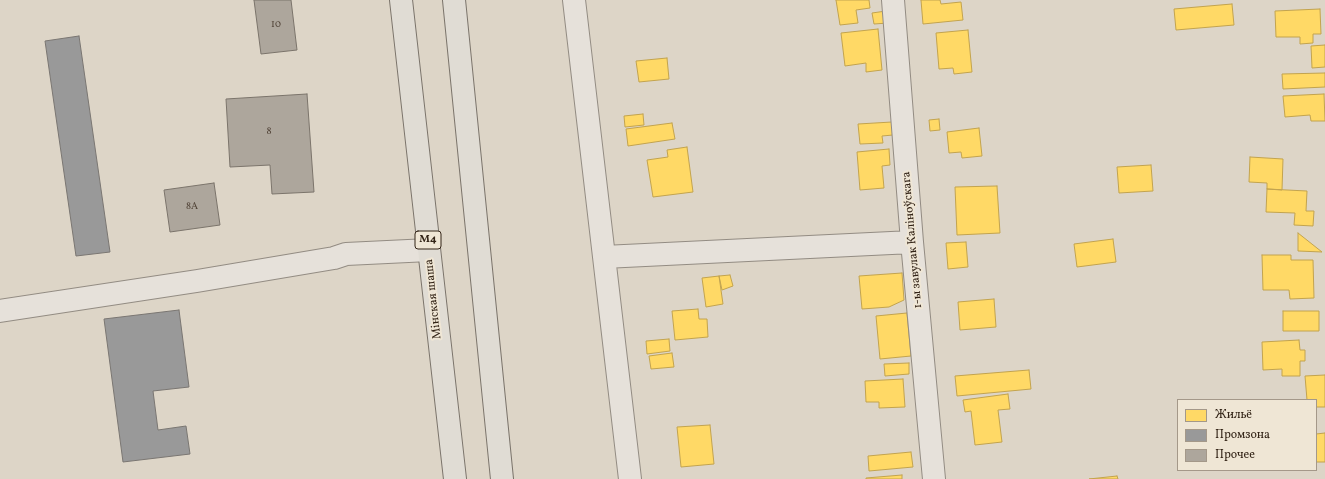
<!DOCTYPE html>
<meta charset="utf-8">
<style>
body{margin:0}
#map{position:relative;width:1325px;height:479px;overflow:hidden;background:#ddd5c7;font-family:Vollkorn,serif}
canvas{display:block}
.legend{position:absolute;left:1177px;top:399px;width:140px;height:72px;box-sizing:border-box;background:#efe6d5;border:1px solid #a49889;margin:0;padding:5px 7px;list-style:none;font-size:12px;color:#332417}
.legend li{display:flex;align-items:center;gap:8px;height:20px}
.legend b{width:20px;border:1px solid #a49889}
</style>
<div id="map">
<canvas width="1325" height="479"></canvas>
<ul class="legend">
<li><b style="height:11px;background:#ffd966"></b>Жильё</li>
<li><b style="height:11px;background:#999"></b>Промзона</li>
<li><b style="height:11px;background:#ada69c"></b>Прочее</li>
</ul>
</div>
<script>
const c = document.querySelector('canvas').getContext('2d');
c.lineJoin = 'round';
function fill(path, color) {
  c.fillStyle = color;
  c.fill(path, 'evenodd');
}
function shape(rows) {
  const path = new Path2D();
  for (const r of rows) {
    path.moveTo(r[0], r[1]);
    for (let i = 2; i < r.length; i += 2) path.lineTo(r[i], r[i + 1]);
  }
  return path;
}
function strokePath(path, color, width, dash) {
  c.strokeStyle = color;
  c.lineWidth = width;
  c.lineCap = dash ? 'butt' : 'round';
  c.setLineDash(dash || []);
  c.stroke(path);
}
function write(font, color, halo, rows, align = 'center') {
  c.font = font + ' Vollkorn,serif';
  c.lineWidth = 4;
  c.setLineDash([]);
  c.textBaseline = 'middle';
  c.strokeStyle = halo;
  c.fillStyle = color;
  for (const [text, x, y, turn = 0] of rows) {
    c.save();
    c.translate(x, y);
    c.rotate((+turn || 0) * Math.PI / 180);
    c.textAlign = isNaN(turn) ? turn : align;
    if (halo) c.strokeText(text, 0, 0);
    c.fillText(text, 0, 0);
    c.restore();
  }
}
const homes = shape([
 [836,0,869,0,870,8,856,10,858,23,840,25,836,0],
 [921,0,940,0,941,4,961,2,963,20,923,24,921,0],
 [1232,4,1234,25,1176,30,1174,9,1232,4],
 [1320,9,1321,34,1313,34,1313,43,1300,44,1300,37,1276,37,1275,11,1320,9],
 [886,11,888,23,874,24,872,13,886,11],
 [878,29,882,70,866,72,866,63,845,66,841,33,878,29],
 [968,30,972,72,954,74,953,68,939,69,936,33,968,30],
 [1325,45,1325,67,1312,68,1311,46,1325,45],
 [667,58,669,79,639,82,636,61,667,58],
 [1325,73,1325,87,1283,89,1282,74,1325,73],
 [1324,94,1325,121,1311,121,1310,115,1285,117,1283,96,1324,94],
 [643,114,644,125,625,127,624,116,643,114],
 [939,119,940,130,930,131,929,120,939,119],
 [892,122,893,135,882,136,883,143,860,144,858,124,892,122],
 [672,123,675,139,628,146,626,129,672,123],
 [979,128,982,156,962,158,961,152,949,153,947,132,979,128],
 [687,147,693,192,653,197,647,160,668,157,667,150,687,147],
 [889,149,890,165,882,166,884,188,860,190,857,152,889,149],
 [1250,157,1283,159,1282,190,1267,189,1267,183,1249,182,1250,157],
 [1151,165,1153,191,1119,193,1117,167,1151,165],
 [997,186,1000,233,957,235,955,187,997,186],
 [1267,189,1307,191,1306,211,1314,211,1313,226,1294,225,1295,213,1266,212,1267,189],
 [1298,233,1322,252,1298,251,1298,233],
 [1113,239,1116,262,1077,267,1074,244,1113,239],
 [966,242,968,267,948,269,946,243,966,242],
 [1262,255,1291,255,1291,260,1313,260,1314,298,1290,299,1289,290,1263,290,1262,255],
 [902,273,904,300,889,307,862,309,859,276,902,273],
 [730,275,733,286,722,290,719,276,730,275],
 [719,276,723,304,706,307,702,278,719,276],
 [994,299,996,327,960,330,958,302,994,299],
 [698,309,699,319,707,319,708,337,675,340,672,311,698,309],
 [1283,311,1319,311,1319,331,1283,331,1283,311],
 [907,313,911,356,880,359,876,316,907,313],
 [669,339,670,351,647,354,646,341,669,339],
 [1299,340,1300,350,1305,350,1305,361,1300,361,1300,376,1282,376,1282,369,1263,370,1262,342,1299,340],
 [672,353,674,367,651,369,649,356,672,353],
 [909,363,909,374,885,376,884,364,909,363],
 [1029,370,1031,389,957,396,955,376,1029,370],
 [1325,375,1325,407,1316,407,1316,400,1307,400,1305,376,1325,375],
 [903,379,905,407,879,408,879,402,866,402,865,381,903,379],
 [1008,394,1010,409,998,410,1002,442,975,445,971,411,965,412,963,400,1008,394],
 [710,425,714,464,681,467,677,427,710,425],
 [1325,433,1325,462,1316,462,1316,434,1325,433],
 [911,452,913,467,869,471,868,456,911,452],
 [902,475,902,479,866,479,866,478,902,475],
 [1117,476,1118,479,1089,479,1117,476]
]);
fill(homes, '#ffd966');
strokePath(homes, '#c2a34e', 1);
const industry = shape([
 [79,36,110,252,76,256,45,41,79,36],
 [179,310,189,387,153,391,158,430,186,426,190,454,123,462,104,319,179,310]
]);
fill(industry, '#999');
strokePath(industry, '#7a7672', 1);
const building = shape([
 [254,0,291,0,297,50,261,54,254,0],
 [307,94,314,192,272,194,270,165,230,167,226,99,307,94],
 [214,183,220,225,170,232,164,190,214,183]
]);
fill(building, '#ada69c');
strokePath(building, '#7b746b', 1);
const minor = shape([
 [574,0,630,479],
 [893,0,912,242,934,479],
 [604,257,912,242],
 [0,311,197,281,334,258,346,254,429,250]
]);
const major = shape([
 [401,0,455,479],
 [454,0,502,479]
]);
strokePath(minor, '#938c83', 24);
strokePath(major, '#7b746b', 24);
strokePath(minor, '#e6e1da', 22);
strokePath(major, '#e0dcd4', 22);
write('10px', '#524438', null, [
 ["10",276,25],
 ["8",269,132],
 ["8А",192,207]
]);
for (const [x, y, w] of [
 [428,240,26]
]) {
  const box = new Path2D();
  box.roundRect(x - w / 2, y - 9, w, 18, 3);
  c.fillStyle = '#efe6d5';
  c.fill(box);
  strokePath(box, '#332417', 1);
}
write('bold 11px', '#332417', null, [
 ["М4",428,240]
]);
write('12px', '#332417', '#efe6d5', [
 ["1-ы завулак Каліноўскага",913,240,-95],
 ["Мінская шаша",434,299,-96]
]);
</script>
